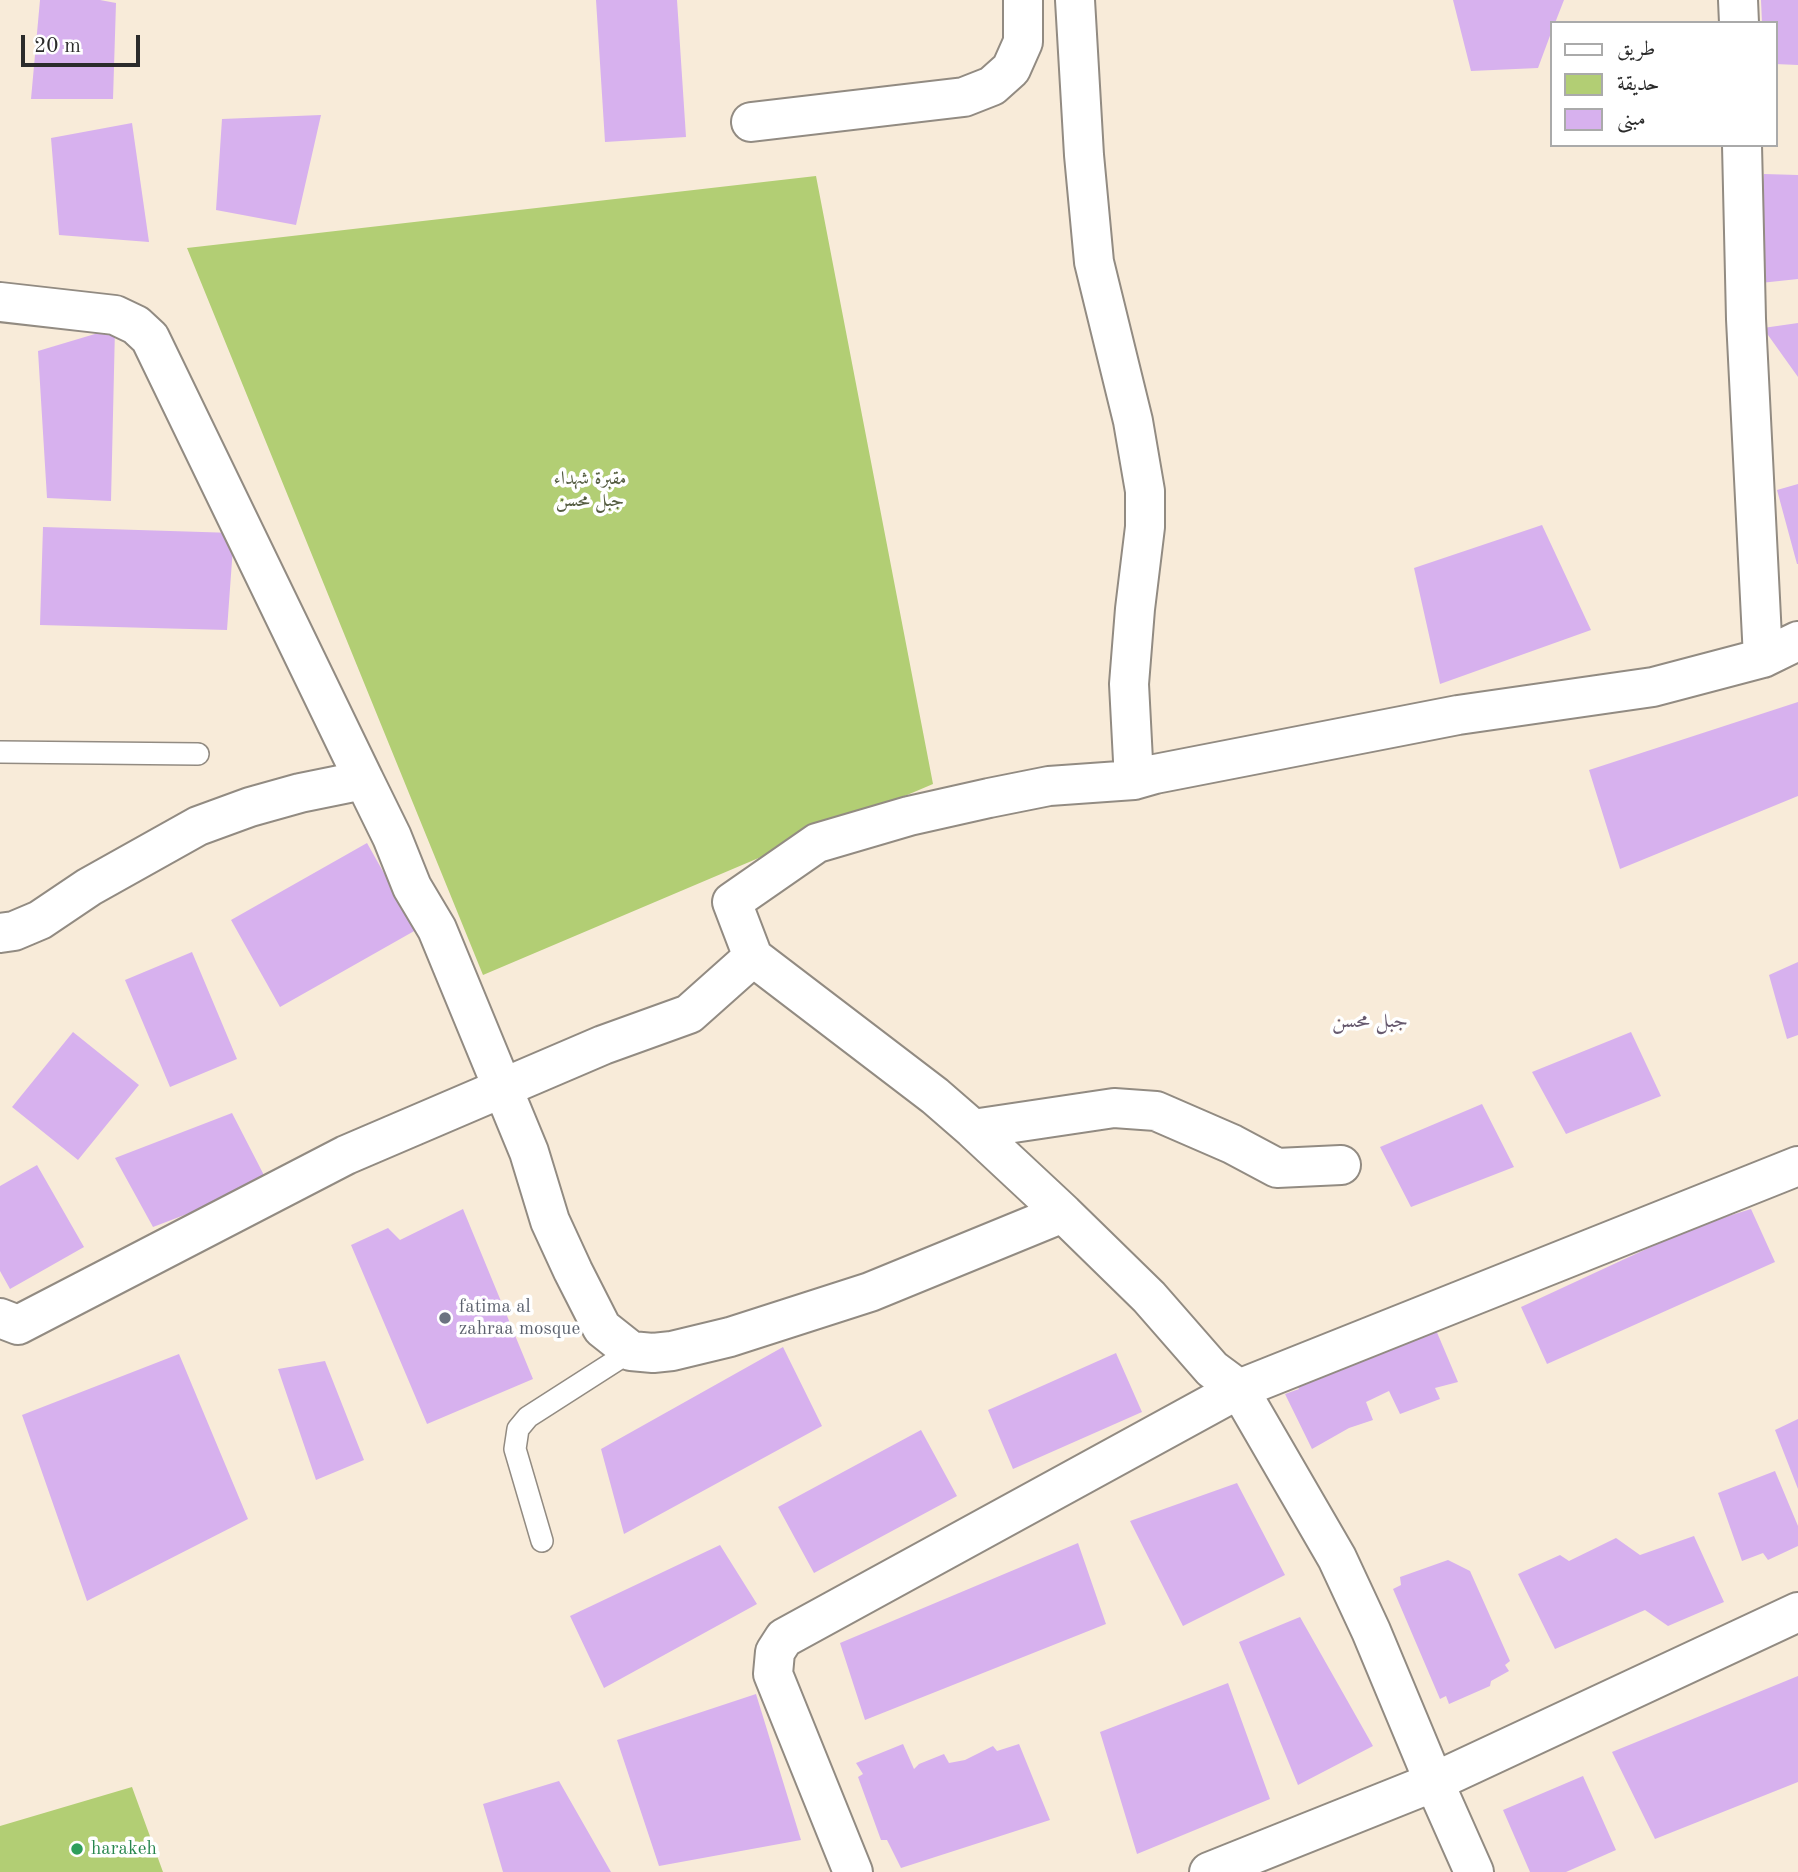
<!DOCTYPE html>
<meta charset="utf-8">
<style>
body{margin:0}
#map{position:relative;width:1798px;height:1872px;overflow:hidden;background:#f8ebd9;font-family:"Old Standard TT",Amiri,serif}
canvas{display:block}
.legend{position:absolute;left:1550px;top:21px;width:228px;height:126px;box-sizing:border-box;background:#fff;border:2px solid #aaa;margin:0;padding:9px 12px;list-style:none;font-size:21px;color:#2b2b2b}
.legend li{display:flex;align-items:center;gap:14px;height:35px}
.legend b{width:35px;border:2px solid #aaa}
.scale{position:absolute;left:21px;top:35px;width:119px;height:32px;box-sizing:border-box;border:4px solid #2b2b2b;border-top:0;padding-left:9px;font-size:21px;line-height:24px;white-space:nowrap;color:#2b2b2b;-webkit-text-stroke:5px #fff;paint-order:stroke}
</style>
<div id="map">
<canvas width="1798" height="1872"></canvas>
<ul class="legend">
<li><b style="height:9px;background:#fff"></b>طريق</li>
<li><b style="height:19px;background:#b2ce74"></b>حديقة</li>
<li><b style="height:19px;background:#d7b1ee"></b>مبنى</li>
</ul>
<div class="scale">20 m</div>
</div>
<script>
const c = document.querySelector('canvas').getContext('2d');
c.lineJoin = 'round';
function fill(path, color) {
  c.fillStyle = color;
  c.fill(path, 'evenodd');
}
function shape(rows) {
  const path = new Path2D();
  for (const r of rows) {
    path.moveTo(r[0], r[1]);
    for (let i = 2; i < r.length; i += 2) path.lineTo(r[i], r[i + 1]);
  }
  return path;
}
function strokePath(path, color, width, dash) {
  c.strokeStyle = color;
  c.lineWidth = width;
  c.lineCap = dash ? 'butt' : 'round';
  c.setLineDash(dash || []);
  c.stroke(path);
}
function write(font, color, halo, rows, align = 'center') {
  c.font = font + ' "Old Standard TT",Amiri,serif';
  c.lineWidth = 7;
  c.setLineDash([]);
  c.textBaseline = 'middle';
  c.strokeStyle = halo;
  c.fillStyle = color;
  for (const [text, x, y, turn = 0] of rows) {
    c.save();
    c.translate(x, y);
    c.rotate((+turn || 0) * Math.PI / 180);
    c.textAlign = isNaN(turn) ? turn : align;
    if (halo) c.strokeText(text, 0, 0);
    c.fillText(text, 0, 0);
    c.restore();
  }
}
fill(shape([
 [816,176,933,784,483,975,187,248],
 [132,1787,163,1872,0,1872,0,1826]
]), '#b2ce74');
fill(shape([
 [40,0,100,0,116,3,113,99,31,99],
 [596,0,677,0,686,137,605,142],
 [1453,0,1564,0,1555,23,1551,23,1551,33,1538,68,1471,71],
 [1761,0,1798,0,1798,65,1775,64,1775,23,1762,23],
 [321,115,296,225,216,210,222,119],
 [132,123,149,242,59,235,51,138],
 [1764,174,1798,175,1798,279,1751,284],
 [1798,323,1798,377,1763,328],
 [115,328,111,501,47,498,38,351],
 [1798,484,1798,564,1797,564,1777,490],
 [1542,525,1591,630,1440,684,1414,568],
 [43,527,234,533,227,630,40,625],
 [1798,702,1798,796,1620,869,1589,770],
 [367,843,416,930,280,1007,231,920],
 [192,952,237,1059,170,1087,125,980],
 [1798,962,1798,1035,1787,1039,1769,975],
 [73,1032,139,1085,78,1160,12,1107],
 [1631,1032,1661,1096,1566,1134,1532,1072],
 [1482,1104,1514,1167,1411,1207,1380,1147],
 [232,1113,268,1183,153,1227,115,1158],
 [37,1165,84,1247,10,1289,0,1271,0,1186],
 [463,1209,533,1379,427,1424,351,1245,388,1228,400,1240],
 [1751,1209,1775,1262,1547,1364,1521,1307,1696,1226],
 [1433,1323,1458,1382,1435,1388,1440,1399,1400,1414,1389,1391,1366,1402,1373,1420,1349,1428,1312,1449,1285,1394,1299,1389,1294,1381],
 [783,1347,822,1426,624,1534,601,1449],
 [1116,1353,1142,1412,1013,1469,988,1410],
 [179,1354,248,1519,87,1601,22,1415],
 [325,1361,364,1460,316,1480,278,1369],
 [1798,1419,1798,1489,1775,1430],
 [921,1430,957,1496,814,1573,778,1507],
 [1775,1471,1798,1526,1798,1546,1768,1560,1763,1553,1742,1561,1718,1493],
 [1237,1483,1285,1575,1183,1626,1130,1521],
 [1694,1536,1724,1602,1668,1626,1645,1610,1555,1649,1518,1574,1560,1555,1569,1561,1616,1538,1640,1555],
 [1078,1543,1106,1624,865,1720,840,1643],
 [720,1545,757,1604,604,1688,570,1616],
 [1448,1560,1470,1571,1510,1661,1505,1665,1509,1671,1491,1681,1490,1686,1449,1704,1446,1696,1440,1699,1393,1589,1401,1585,1400,1577],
 [1300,1617,1373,1746,1298,1785,1239,1642],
 [1798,1676,1798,1782,1655,1839,1612,1752],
 [1228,1683,1270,1799,1137,1854,1100,1732],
 [756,1694,801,1840,659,1866,617,1740],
 [903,1744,914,1769,919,1764,944,1754,949,1763,965,1760,993,1746,997,1751,1019,1744,1050,1820,901,1868,887,1840,881,1840,858,1777,863,1774,856,1763],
 [1583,1776,1616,1850,1566,1872,1530,1872,1503,1810],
 [559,1781,611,1872,503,1872,483,1804]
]), '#d7b1ee');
const lane = shape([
 [0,752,198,754],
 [542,1541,515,1449,518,1429,528,1417,631,1351]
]);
const street = shape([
 [1075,0,1084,155,1094,262,1133,421,1145,491,1145,527,1135,609,1129,684,1134,780],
 [1738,0,1739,23],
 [751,122,964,97,992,86,1011,69,1023,42,1023,0],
 [0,302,115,315,136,325,150,338,364,780],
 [1763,658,1798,641],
 [0,933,14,931,40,920,89,887,198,826,250,807,300,793,364,780,392,837,412,887,437,929,529,1152,550,1221,573,1271,602,1328,631,1351,653,1353,672,1351,730,1337,870,1292,1063,1213],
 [753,957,935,1096,973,1129,1063,1213,1149,1297,1212,1369,1239,1389,1337,1558,1371,1631,1434,1782,1474,1872],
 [973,1129,1114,1108,1156,1111,1232,1144,1277,1168,1341,1165],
 [0,1318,18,1325,346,1155,603,1045,689,1014,753,957,732,902,817,843,909,816,989,798,1049,786,1134,780,1155,774,1458,715,1653,687,1763,658,1746,319,1742,145],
 [853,1872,773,1674,775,1652,784,1638,1239,1389,1798,1166],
 [1209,1872,1434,1782,1798,1612]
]);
strokePath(lane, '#928b82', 24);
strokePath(street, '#928b82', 42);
strokePath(lane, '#fff', 21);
strokePath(street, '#fff', 38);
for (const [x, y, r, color] of [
 [445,1318,7,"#6b7280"],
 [77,1849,7,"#2e9e5b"]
]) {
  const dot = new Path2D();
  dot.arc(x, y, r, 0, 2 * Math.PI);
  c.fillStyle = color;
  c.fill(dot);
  strokePath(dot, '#fff', 2.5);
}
write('19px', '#545c41', '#fff', [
 ["مقبرة شهداء",590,479],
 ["جبل محسن",590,501]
]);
write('19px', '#5b616d', '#fff', [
 ["fatima al",459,1307],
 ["zahraa mosque",459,1329]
], 'left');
write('19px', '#27864d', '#fff', [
 ["harakeh",91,1849]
], 'left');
write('21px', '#675a6f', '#fff', [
 ["جبل محسن",1370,1021]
]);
</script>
